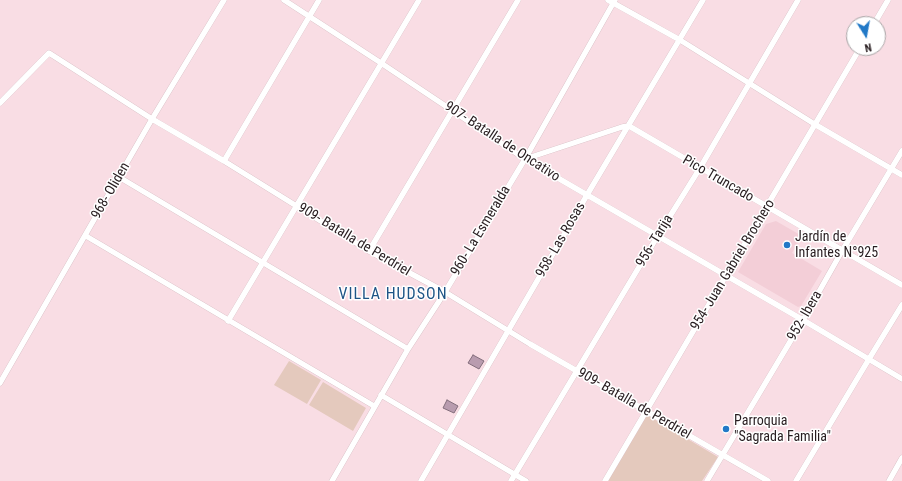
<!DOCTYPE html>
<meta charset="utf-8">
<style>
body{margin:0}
#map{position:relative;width:902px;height:481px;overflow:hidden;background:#f9dde4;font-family:"Roboto Condensed",sans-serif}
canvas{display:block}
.north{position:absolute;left:846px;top:16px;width:40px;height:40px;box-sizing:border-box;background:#fff;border:1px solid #a9a5a6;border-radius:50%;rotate:169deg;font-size:11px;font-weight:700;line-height:16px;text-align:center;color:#281d20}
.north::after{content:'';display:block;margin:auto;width:14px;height:18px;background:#2179c7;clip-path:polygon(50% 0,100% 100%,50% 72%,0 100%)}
</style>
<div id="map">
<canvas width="902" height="481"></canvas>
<div class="north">N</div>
</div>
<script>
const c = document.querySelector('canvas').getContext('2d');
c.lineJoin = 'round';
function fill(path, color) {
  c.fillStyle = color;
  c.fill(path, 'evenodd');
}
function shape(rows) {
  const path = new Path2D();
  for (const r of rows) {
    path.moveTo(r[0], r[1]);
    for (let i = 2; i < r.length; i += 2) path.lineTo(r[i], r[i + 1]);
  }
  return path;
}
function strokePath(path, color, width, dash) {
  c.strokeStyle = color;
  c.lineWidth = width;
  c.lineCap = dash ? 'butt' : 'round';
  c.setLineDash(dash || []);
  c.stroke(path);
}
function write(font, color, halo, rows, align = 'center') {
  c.font = font + ' "Roboto Condensed",sans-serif';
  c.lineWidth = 3;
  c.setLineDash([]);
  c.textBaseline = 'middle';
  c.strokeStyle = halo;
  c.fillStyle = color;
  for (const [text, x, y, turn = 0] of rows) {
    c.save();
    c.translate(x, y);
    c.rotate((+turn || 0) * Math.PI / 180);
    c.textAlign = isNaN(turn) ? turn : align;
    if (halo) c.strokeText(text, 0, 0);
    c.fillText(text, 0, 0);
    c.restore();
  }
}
fill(shape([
 [776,221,802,236,792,253,822,271,801,306,798,307,738,272,766,224]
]), '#f3ced7');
fill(shape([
 [289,361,321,380,307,404,274,385],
 [323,382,366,408,353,431,309,405],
 [647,415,718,457,702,481,608,481]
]), '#e4c9bd');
const building = shape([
 [473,355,484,361,479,369,468,363,473,355],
 [447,400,458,406,454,413,443,408,447,400]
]);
fill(building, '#b99caf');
strokePath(building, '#826d7b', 1);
const minor = shape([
 [284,0,381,63,525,159,803,320,902,379],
 [608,0,680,40,816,125,902,175],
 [874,24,888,0],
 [0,103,49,53,152,119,224,161,369,251,445,292,530,344,768,481],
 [525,159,622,127,629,126,902,285],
 [224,161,319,0],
 [119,177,408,349],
 [86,236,374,406],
 [369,251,518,0],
 [228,321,419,0],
 [0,383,152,119,224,0],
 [381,395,526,481],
 [332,481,408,349,445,292,525,159,615,0],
 [421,481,587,195,703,0],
 [511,481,657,237,700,168,798,0],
 [605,481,860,48],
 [707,481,803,320,842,251,902,151],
 [796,481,869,359,902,305],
 [889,481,902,458]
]);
strokePath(minor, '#d0b5bb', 6);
strokePath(minor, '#fff', 5.5);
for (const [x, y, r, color] of [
 [787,245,4,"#2179c7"],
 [726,429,4,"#2179c7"]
]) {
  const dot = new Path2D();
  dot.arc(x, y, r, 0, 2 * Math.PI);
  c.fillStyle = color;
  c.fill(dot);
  strokePath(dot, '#fff', 1.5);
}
write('14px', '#281d20', '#fff', [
 ["907- Batalla de Oncativo",502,142,33],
 ["Pico Truncado",718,179,30],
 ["968- Oliden",111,191,-60],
 ["960- La Esmeralda",481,231,-59],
 ["909- Batalla de Perdriel",354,240,31],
 ["958- Las Rosas",561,240,-60],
 ["956- Tarija",655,241,-59],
 ["954- Juan Gabriel Brochero",733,265,-59],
 ["952- Ibera",805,316,-60],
 ["909- Batalla de Perdriel",634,404,30]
]);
write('14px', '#281d20', '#fff', [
 ["Jardín de",795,237],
 ["Infantes N°925",795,253],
 ["Parroquia",734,421],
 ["\"Sagrada Familia\"",734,437]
], 'left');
c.letterSpacing = '1px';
write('16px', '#1e5486', '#fff', [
 ["VILLA HUDSON",393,295]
]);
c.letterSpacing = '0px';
</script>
